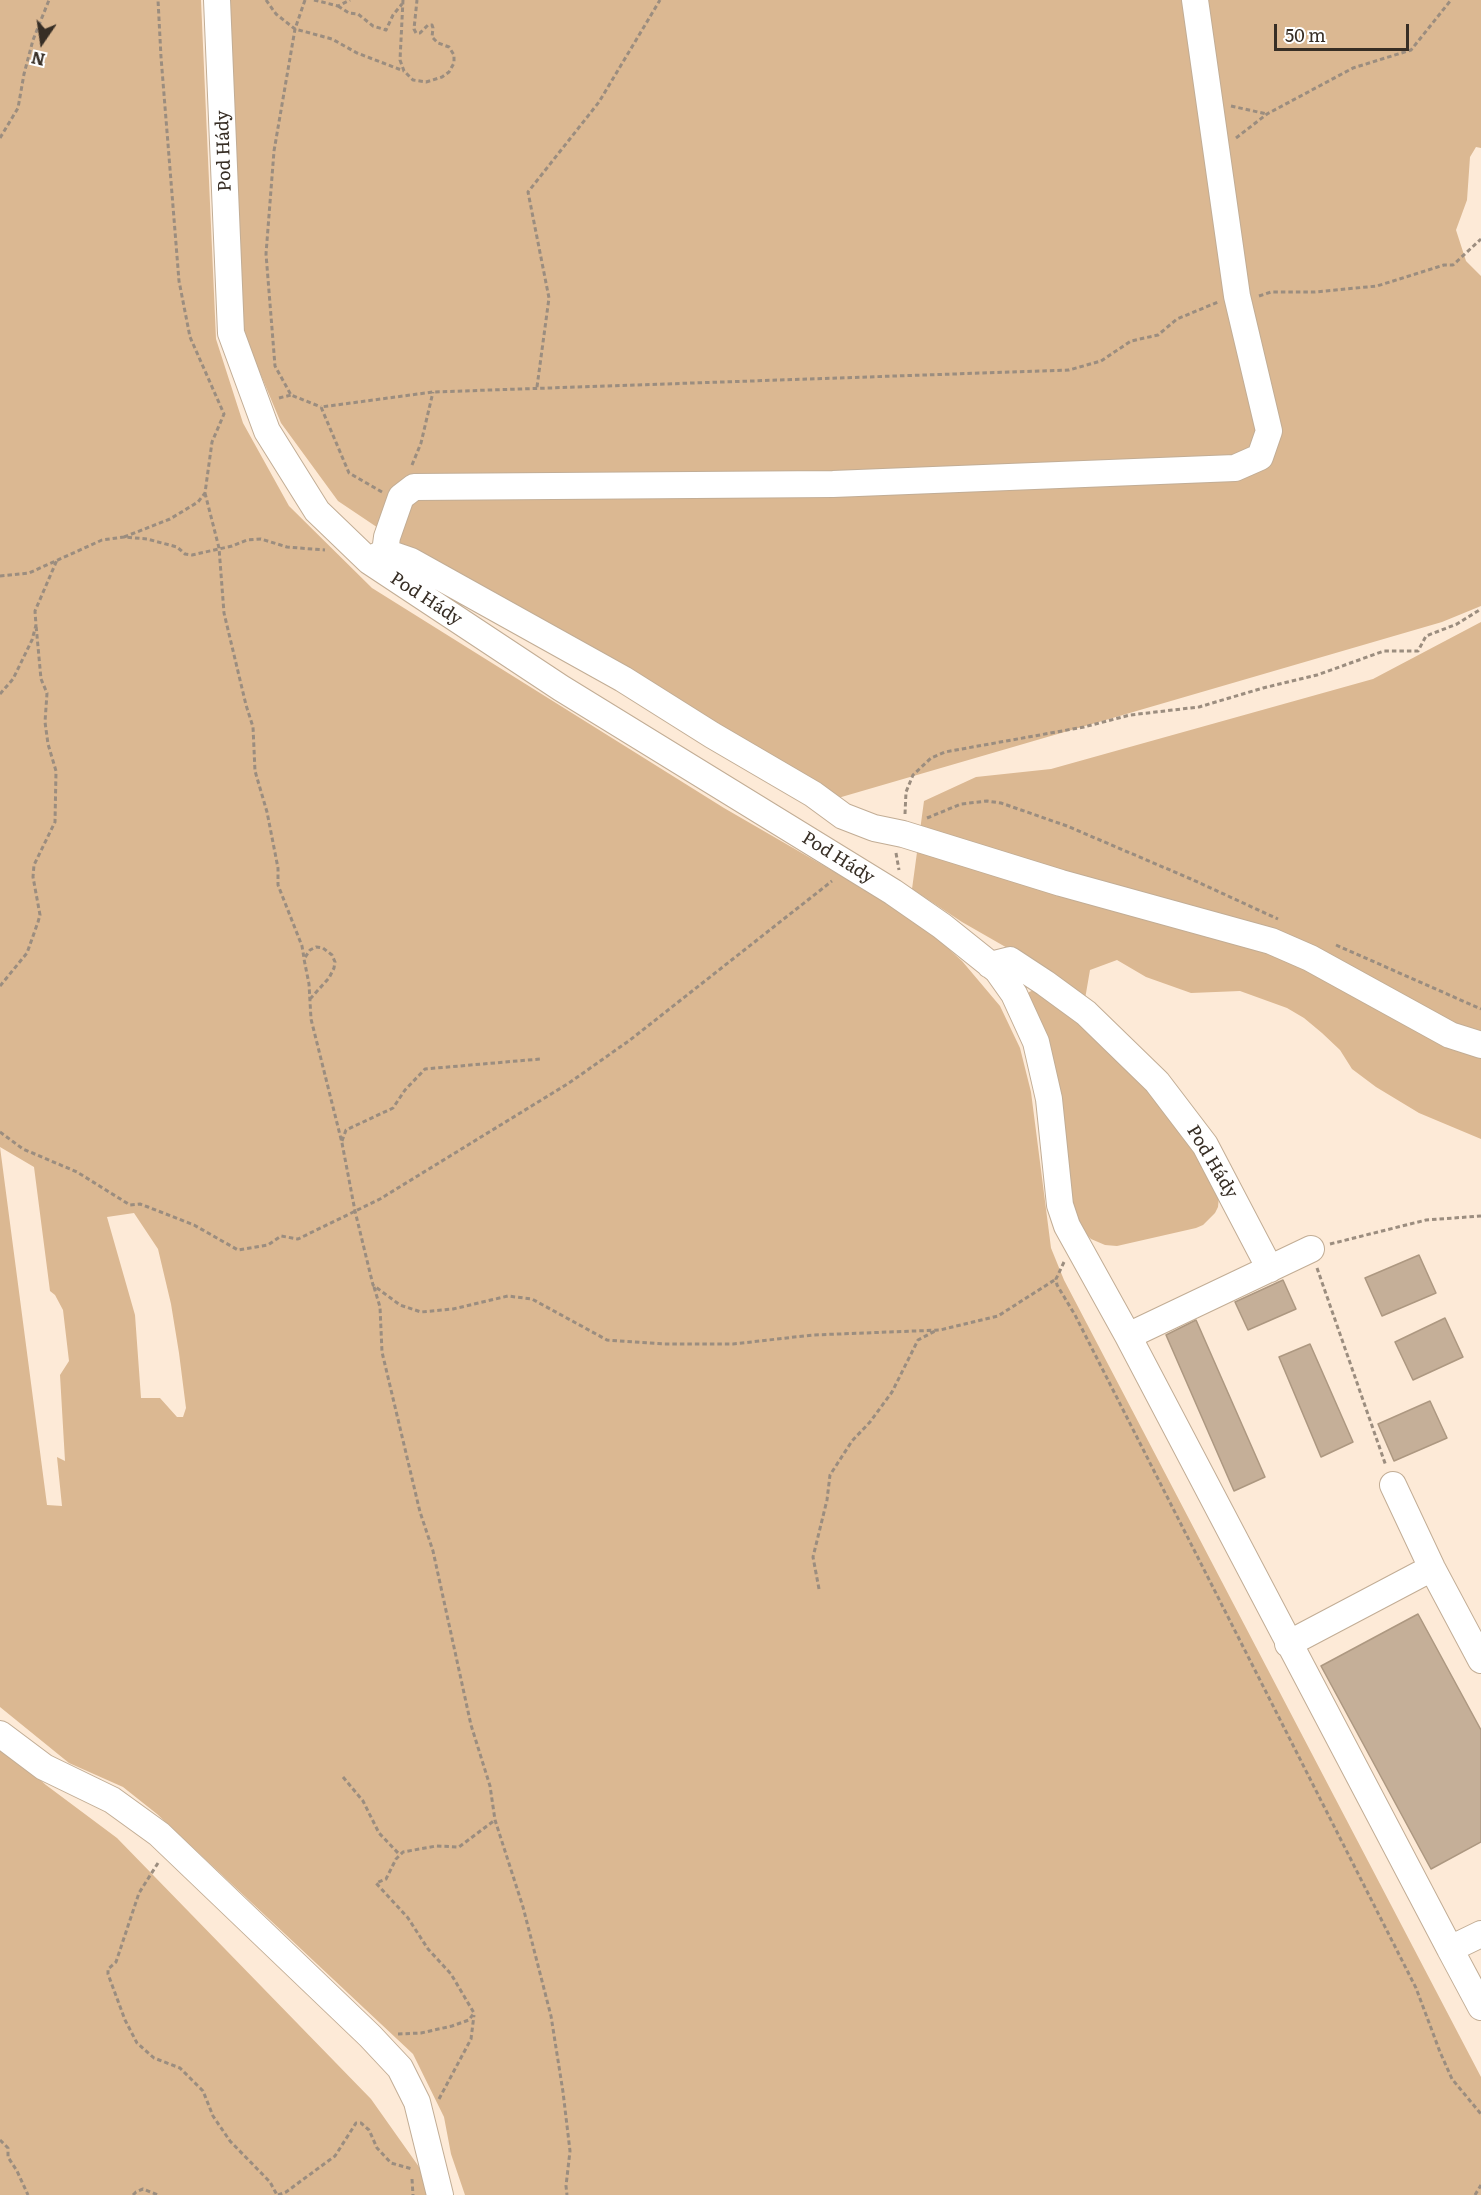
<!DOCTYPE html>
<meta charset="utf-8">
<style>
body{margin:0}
#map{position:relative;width:1481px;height:2195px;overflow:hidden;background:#fdead7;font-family:Literata,serif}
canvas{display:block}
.north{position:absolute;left:12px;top:12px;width:60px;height:60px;-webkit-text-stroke:4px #fff;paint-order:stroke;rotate:193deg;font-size:16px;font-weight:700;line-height:24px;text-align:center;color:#372e25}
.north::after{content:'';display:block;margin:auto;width:21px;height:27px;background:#372e25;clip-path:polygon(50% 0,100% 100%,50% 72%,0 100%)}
.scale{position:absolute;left:1274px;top:24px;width:135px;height:27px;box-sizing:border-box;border:3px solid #372e25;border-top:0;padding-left:8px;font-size:18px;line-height:21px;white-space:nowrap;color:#372e25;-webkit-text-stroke:4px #fff;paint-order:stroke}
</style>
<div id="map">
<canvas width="1481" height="2195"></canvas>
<div class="north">N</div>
<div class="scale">50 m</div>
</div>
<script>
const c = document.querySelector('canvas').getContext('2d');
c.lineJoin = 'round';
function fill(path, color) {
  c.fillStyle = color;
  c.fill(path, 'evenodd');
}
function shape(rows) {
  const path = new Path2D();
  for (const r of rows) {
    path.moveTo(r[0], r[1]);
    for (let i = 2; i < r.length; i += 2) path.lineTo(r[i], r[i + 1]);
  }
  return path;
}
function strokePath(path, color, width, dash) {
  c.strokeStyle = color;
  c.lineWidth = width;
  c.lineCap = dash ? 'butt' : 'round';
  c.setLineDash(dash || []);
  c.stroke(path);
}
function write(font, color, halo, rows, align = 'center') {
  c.font = font + ' Literata,serif';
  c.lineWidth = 4.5;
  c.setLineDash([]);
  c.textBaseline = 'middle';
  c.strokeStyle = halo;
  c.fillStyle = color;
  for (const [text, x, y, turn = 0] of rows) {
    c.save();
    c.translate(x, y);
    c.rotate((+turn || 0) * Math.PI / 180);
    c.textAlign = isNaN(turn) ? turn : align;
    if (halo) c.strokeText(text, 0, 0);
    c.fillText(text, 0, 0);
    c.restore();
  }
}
fill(shape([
 [0,0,201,0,216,339,243,423,289,506,372,588,724,808,916,919,962,961,1000,1006,1020,1048,1031,1092,1051,1248,1064,1280,1481,2077,1481,2195,465,2195,451,2154,444,2117,413,2054,157,1814,123,1787,69,1763,0,1707],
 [0,1147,34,1167,50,1291,55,1295,63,1310,69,1361,60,1375,65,1461,57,1457,62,1506,47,1505],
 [134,1213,158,1249,171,1304,179,1353,186,1408,183,1417,177,1417,160,1398,141,1398,135,1315,107,1217],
 [227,0,1481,0,1481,148,1476,147,1470,157,1467,200,1456,230,1466,261,1481,276,1481,606,1442,622,838,798,405,546,338,501,281,423,242,330],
 [1481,622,1481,1139,1419,1113,1376,1087,1352,1069,1340,1050,1322,1033,1304,1018,1287,1008,1240,991,1191,993,1146,977,1117,960,1090,970,1085,999,1030,961,962,922,912,889,924,801,976,777,1051,769,1373,679],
 [1034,990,1055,1001,1124,1061,1201,1154,1219,1196,1218,1207,1215,1213,1203,1225,1196,1228,1117,1246,1105,1245,1091,1239,1076,1224,1027,998,1029,992],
 [0,1745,46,1785,117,1838,371,2099,429,2181,432,2195,0,2195]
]), '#dbb892');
const building = shape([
 [1419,1255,1436,1293,1382,1316,1365,1278,1419,1255],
 [1283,1280,1296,1309,1248,1330,1235,1302,1283,1280],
 [1445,1318,1463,1357,1413,1380,1395,1342,1445,1318],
 [1196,1320,1265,1477,1234,1491,1166,1335,1196,1320],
 [1310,1344,1353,1442,1321,1457,1279,1357,1310,1344],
 [1430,1401,1447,1438,1394,1461,1378,1424,1430,1401],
 [1418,1614,1481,1730,1481,1842,1431,1869,1321,1666,1418,1614]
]);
fill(building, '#c5af98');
strokePath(building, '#ad9881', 1.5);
const minor = shape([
 [217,0,231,333,267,431,317,511,369,561,561,688,893,892,942,926,997,970,1014,994,1036,1042,1049,1099,1060,1205,1067,1226,1128,1336,1450,1949,1481,1934],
 [385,552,387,537,401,497,414,487,833,484,1235,468,1260,457,1269,431,1237,296,1195,0],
 [371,559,385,552,411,561,623,679,712,735,813,794,843,816,874,828,903,834,1061,883,1271,941,1310,958,1450,1035,1481,1045],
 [990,965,1010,960,1045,983,1086,1013,1157,1082,1205,1145,1270,1269],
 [1128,1336,1311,1249],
 [1393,1485,1432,1568,1481,1660],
 [1288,1644,1432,1568],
 [0,1734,44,1767,112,1800,159,1834,370,2036,400,2068,417,2102,440,2195],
 [1450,1949,1481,2007]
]);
strokePath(minor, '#c2ad95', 28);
strokePath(shape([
 [266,0,276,14,295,29,332,39,357,53,404,71],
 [305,0,295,29,274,151,266,254,275,366,291,395,321,407],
 [314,0,338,6,350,0],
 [403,0,400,60,404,71,413,80,426,82,442,77,449,72,454,63,454,55,449,47,438,43,432,37,433,28,432,25,428,25,420,33,416,33,414,29,417,0],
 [338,6,349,13,358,14,373,26,386,30,393,15,402,4],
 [1231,106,1267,114],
 [0,138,18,108,24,74,33,40,49,0],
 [1236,138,1267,114,1353,68,1411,50,1451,0],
 [1259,296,1271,292,1315,292,1377,286,1444,265,1453,265,1481,239],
 [537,387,549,298,528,192,599,102,660,0],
 [279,398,291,395],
 [412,465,421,443,433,392],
 [382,492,349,473,321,407,433,392,1069,370,1101,361,1131,341,1158,335,1177,319,1218,302],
 [205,493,219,548,224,613,246,705,253,727,255,771,267,812,278,868,278,885,302,946,304,958],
 [124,537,170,519,198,502,205,493,212,442,224,414,190,337,179,281,161,57,158,0],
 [0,576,29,573,102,540,124,537,147,539,177,547,185,554,192,555,232,546,247,540,261,539,287,547,325,550],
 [0,694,13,679,32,640,36,625,35,611,57,560],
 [905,814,906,792,913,775,931,758,945,752,1084,727,1130,715,1199,707,1263,688,1317,675,1384,651,1418,651,1426,636,1457,624,1481,609],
 [927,818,961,804,987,801,1001,803,1067,826,1191,879,1278,919],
 [896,853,899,870],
 [1336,945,1481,1009],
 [0,986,27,953,38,922,40,915,33,877,34,865,55,822,56,771,48,744,45,722,47,693,41,679,36,625],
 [310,999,329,978,334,968,335,962,332,955,323,948,316,947,310,950,304,959,309,984,311,1019,342,1143,355,1211,373,1285,400,1305,421,1312,453,1309,508,1296,532,1299,607,1340,664,1344,733,1344,813,1335,940,1330,998,1316,1056,1279],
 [0,1132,23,1149,77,1172,130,1205,140,1204,148,1207,194,1225,238,1250,268,1245,281,1236,298,1239,380,1199,569,1083,630,1040,832,881],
 [342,1141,346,1130,393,1108,405,1090,425,1069,540,1059],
 [1330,1244,1426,1220,1481,1216],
 [1064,1262,1056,1279,1057,1285,1075,1315,1416,1988,1440,2052,1452,2079,1481,2114],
 [1317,1268,1386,1466],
 [374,1287,380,1307,382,1352,420,1512,433,1551,471,1725,490,1786,495,1820,523,1907,551,2016,563,2092,570,2151,566,2186,567,2195],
 [819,1589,813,1557,827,1500,830,1475,852,1441,870,1422,892,1392,918,1340,935,1331],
 [343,1777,363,1801,379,1833,400,1855],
 [158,1863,139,1893,116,1962,108,1969,108,1974,125,2020,137,2043,154,2058,180,2068,203,2091,213,2116,230,2141,270,2182,277,2195],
 [398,2034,421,2033,452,2026,469,2020,474,2013,451,1974,428,1949,408,1918,376,1883,386,1879,396,1859,403,1852,436,1846,459,1847,495,1820],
 [439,2099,471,2039,474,2015],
 [0,2140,8,2148,8,2157,17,2171,28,2195],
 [412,2179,413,2195],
 [133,2195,136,2192,143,2189,158,2195],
 [278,2195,286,2192,335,2156,356,2123,361,2123,369,2130,377,2148,391,2163,412,2169],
 [1475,2195,1481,2185]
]), '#9b8d7f', 3, [4.5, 3]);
strokePath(minor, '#fff', 26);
write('18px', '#372e25', '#fff', [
 ["Pod Hády",224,151,-92],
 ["Pod Hády",426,599,33],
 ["Pod Hády",838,858,32],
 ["Pod Hády",1212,1162,59]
]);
</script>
